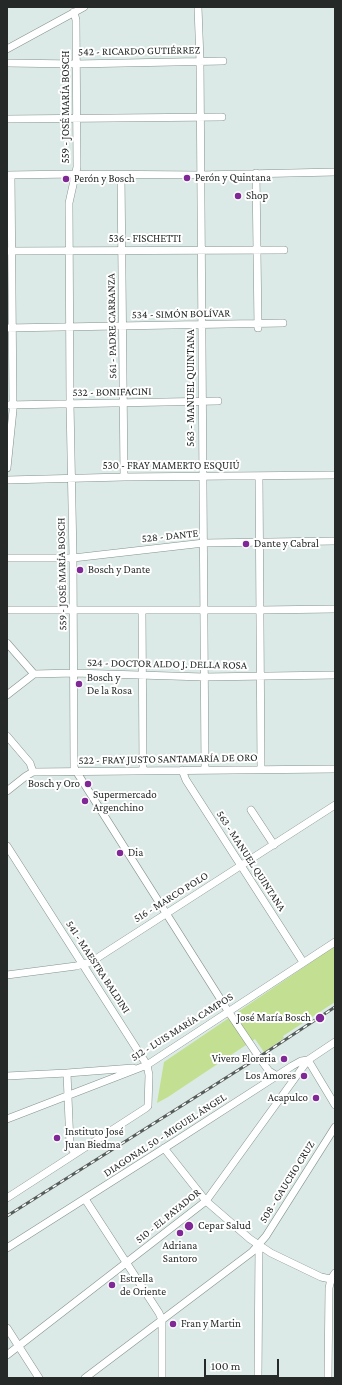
<!DOCTYPE html>
<meta charset="utf-8">
<style>
body{margin:0}
#map{position:relative;width:342px;height:1385px;overflow:hidden;background:#dbeae6;font-family:"Crimson Pro",serif}
canvas{display:block}
.frame{position:absolute;inset:0;border:8px solid #252a29;pointer-events:none}
.scale{position:absolute;left:204px;top:1359px;width:75px;height:18px;box-sizing:border-box;border:2px solid #252a29;border-top:0;padding-left:5px;font-size:12px;line-height:14px;white-space:nowrap;color:#252a29;-webkit-text-stroke:3px #fff;paint-order:stroke}
</style>
<div id="map">
<canvas width="342" height="1385"></canvas>
<div class="frame"></div>
<div class="scale">100 m</div>
</div>
<script>
const c = document.querySelector('canvas').getContext('2d');
c.lineJoin = 'round';
function fill(path, color) {
  c.fillStyle = color;
  c.fill(path, 'evenodd');
}
function shape(rows) {
  const path = new Path2D();
  for (const r of rows) {
    path.moveTo(r[0], r[1]);
    for (let i = 2; i < r.length; i += 2) path.lineTo(r[i], r[i + 1]);
  }
  return path;
}
function strokePath(path, color, width, dash) {
  c.strokeStyle = color;
  c.lineWidth = width;
  c.lineCap = dash ? 'butt' : 'round';
  c.setLineDash(dash || []);
  c.stroke(path);
}
function write(font, color, halo, rows, align = 'center') {
  c.font = font + ' "Crimson Pro",serif';
  c.lineWidth = 4;
  c.setLineDash([]);
  c.textBaseline = 'middle';
  c.strokeStyle = halo;
  c.fillStyle = color;
  for (const [text, x, y, turn = 0] of rows) {
    c.save();
    c.translate(x, y);
    c.rotate((+turn || 0) * Math.PI / 180);
    c.textAlign = isNaN(turn) ? turn : align;
    if (halo) c.strokeText(text, 0, 0);
    c.fillText(text, 0, 0);
    c.restore();
  }
}
fill(shape([
 [335,946,335,1002,283,1036,284,1038,264,1052,255,1039,168,1097,157,1103,164,1062]
]), '#c3df91');
const minor = shape([
 [198,7,200,61,205,769],
 [74,12,76,20,77,167,69,203,70,403,73,558,74,767,76,771,228,1011,261,1060,269,1071,277,1076],
 [7,49,84,7],
 [7,63,76,64,223,61],
 [7,119,222,117],
 [256,173,258,328],
 [7,175,76,174,201,175,335,172],
 [121,175,124,477],
 [8,251,284,250],
 [7,328,283,323],
 [7,405,218,401],
 [7,468,13,410,11,175],
 [259,476,261,769],
 [7,480,124,477,335,475],
 [7,558,73,558,204,543,335,541],
 [7,610,260,610,335,609],
 [142,611,143,770],
 [7,643,34,674],
 [7,695,34,674,74,673,204,677,335,675],
 [7,736,30,763,33,772],
 [182,770,186,780,303,962],
 [7,791,26,776,33,772,335,769],
 [251,810,274,845],
 [7,846,147,1065,149,1075,148,1106,146,1108,7,1198],
 [7,975,76,966,91,962,335,805],
 [308,1060,335,1105],
 [67,1073,70,1145,75,1154],
 [7,1076,67,1073,133,1068],
 [7,1119,147,1065,335,942],
 [164,1148,206,1201,250,1239,271,1253,321,1277,335,1280],
 [85,1199,159,1313,162,1320,162,1378],
 [7,1248,174,1142,292,1066,301,1061,308,1060,335,1042],
 [7,1328,39,1378],
 [7,1355,206,1201,308,1060],
 [85,1378,252,1252,266,1236,335,1127],
 [258,1378,259,1246],
 [328,1378,329,1288,331,1279,335,1273]
]);
strokePath(minor, '#84928e', 8);
strokePath(minor, '#fff', 7);
const rail = shape([
 [7,1216,259,1057,335,1007]
]);
strokePath(rail, '#555c5a', 3);
strokePath(rail, '#fff', 1.5, [4.5]);
for (const [x, y, r, color] of [
 [187,178,4,"#7f2896"],
 [66,179,4,"#7f2896"],
 [238,196,4,"#7f2896"],
 [246,544,4,"#7f2896"],
 [80,570,4,"#7f2896"],
 [79,684,4,"#7f2896"],
 [88,784,4,"#7f2896"],
 [85,801,4,"#7f2896"],
 [120,853,4,"#7f2896"],
 [320,1018,5,"#7f2896"],
 [284,1059,4,"#7f2896"],
 [304,1076,4,"#7f2896"],
 [316,1098,4,"#7f2896"],
 [57,1138,4,"#7f2896"],
 [189,1226,5,"#7f2896"],
 [180,1233,4,"#7f2896"],
 [112,1285,4,"#7f2896"],
 [173,1324,4,"#7f2896"]
]) {
  const dot = new Path2D();
  dot.arc(x, y, r, 0, 2 * Math.PI);
  c.fillStyle = color;
  c.fill(dot);
  strokePath(dot, '#fff', 1.5);
}
write('11px', '#252a29', '#fff', [
 ["542 - RICARDO GUTIÉRREZ",139,51,-1],
 ["559 - JOSÉ MARÍA BOSCH",66,107,-90],
 ["536 - FISCHETTI",145,239],
 ["534 - SIMÓN BOLÍVAR",181,314,-1],
 ["561 - PADRE CARRANZA",112,326,-91],
 ["563 - MANUEL QUINTANA",191,388,-90],
 ["532 - BONIFACINI",112,392,-1],
 ["530 - FRAY MAMERTO ESQUIÚ",171,466],
 ["528 - DANTE",170,536,-6],
 ["559 - JOSÉ MARÍA BOSCH",62,574,-91],
 ["524 - DOCTOR ALDO J. DELLA ROSA",167,664,1],
 ["522 - FRAY JUSTO SANTAMARÍA DE ORO",168,759,-1],
 ["563 - MANUEL QUINTANA",251,861,57],
 ["516 - MARCO POLO",171,897,-32],
 ["541 - MAESTRA BALDINI",98,967,57],
 ["512 - LUIS MARÍA CAMPOS",182,1027,-32],
 ["DIAGONAL 50 - MIGUEL ÁNGEL",165,1135,-33],
 ["508 - GAUCHO CRUZ",287,1182,-58],
 ["510 - EL PAYADOR",168,1216,-39]
]);
write('11px', '#252a29', '#fff', [
 ["Perón y Quintana",195,178],
 ["Perón y Bosch",74,179],
 ["Shop",246,196],
 ["Dante y Cabral",254,544],
 ["Bosch y Dante",88,570],
 ["Bosch y",87,678],
 ["De la Rosa",87,691],
 ["Bosch y Oro",80,784,"right"],
 ["Supermercado",93,795],
 ["Argenchino",93,808],
 ["Dia",128,853],
 ["José María Bosch",311,1018,"right"],
 ["Vivero Floreria",276,1059,"right"],
 ["Los Amores",296,1076,"right"],
 ["Acapulco",308,1098,"right"],
 ["Instituto José",65,1132],
 ["Juan Biedma",65,1145],
 ["Cepar Salud",198,1226],
 ["Adriana",180,1246,"center"],
 ["Santoro",180,1259,"center"],
 ["Estrella",120,1279],
 ["de Oriente",120,1292],
 ["Fran y Martin",181,1324]
], 'left');
</script>
